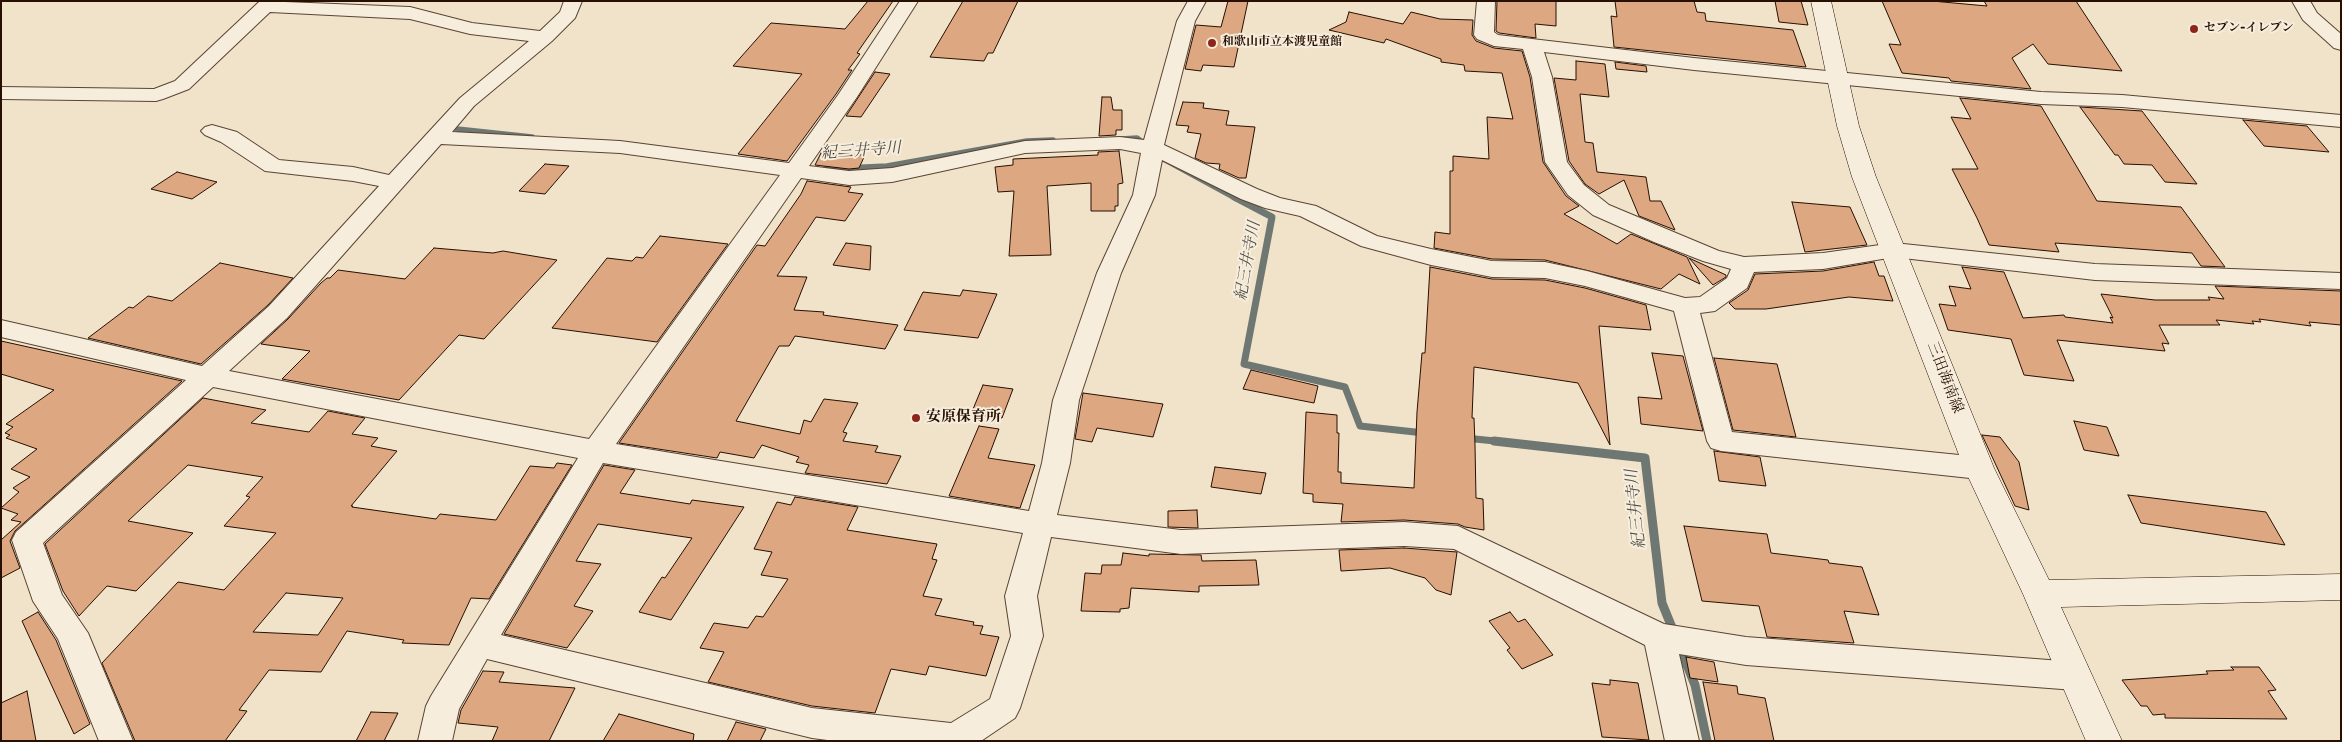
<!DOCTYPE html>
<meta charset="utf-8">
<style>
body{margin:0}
#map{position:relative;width:2342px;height:742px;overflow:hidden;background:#f1e3ca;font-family:"IM FELL English",serif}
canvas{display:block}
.frame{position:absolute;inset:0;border:2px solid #270f01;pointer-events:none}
</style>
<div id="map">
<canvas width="2342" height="742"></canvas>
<div class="frame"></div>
</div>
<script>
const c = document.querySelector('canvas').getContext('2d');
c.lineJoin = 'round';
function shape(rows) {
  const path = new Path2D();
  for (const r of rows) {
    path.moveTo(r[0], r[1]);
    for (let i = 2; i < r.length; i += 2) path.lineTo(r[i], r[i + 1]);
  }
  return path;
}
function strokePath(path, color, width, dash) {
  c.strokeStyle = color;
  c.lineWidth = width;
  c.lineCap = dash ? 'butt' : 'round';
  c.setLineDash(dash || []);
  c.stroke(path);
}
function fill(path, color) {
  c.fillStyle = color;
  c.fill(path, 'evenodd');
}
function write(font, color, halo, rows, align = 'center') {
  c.font = font + ' "IM FELL English","Noto Serif JP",serif';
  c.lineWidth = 4;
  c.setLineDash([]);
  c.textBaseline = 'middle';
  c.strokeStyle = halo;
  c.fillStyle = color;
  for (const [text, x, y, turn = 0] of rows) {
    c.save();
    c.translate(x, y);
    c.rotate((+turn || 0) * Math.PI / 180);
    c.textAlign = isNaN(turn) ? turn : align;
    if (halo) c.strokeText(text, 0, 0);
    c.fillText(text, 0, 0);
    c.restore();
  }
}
strokePath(shape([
 [457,129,532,137],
 [1122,139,1137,138,1146,145],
 [1160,157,1237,199],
 [824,169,887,166,1027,141,1053,140]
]), '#6e7772', 5.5);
strokePath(shape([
 [1234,197,1272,217,1244,364,1345,387,1360,426,1424,433],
 [1465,438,1505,442]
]), '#6e7772', 7);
strokePath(shape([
 [1494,441,1645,458,1662,603,1675,635],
 [1679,645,1695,685,1707,741]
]), '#6e7772', 9);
const building = shape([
 [868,1,893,1,857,53,860,54,848,70,852,70,836,94,787,161,738,154,802,74,733,66,771,23,845,29,868,1],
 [963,1,1018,1,993,53,988,53,984,61,930,57,963,1],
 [1228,1,1248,1,1234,67,1203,65,1201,71,1185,69,1196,25,1221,27,1228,1],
 [1497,1,1556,1,1556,26,1535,24,1536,38,1499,33,1496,31,1497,1],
 [1615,1,1694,1,1697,12,1705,13,1706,21,1793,30,1806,67,1614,47,1611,16,1617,17,1615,1],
 [1775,1,1801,1,1808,25,1779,22,1775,1],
 [1882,1,1932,1,1987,6,1984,1,2076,1,2122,71,2048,64,2033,44,2012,58,2031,89,1951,81,1949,78,1902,73,1889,44,1901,45,1882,1],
 [1349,12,1403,24,1411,12,1440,19,1473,20,1472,35,1476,41,1494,48,1522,51,1530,77,1543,162,1566,196,1579,206,1564,214,1617,244,1631,234,1687,257,1700,284,1679,274,1661,289,1545,260,1492,259,1434,248,1435,232,1450,234,1450,171,1453,171,1453,156,1489,159,1487,117,1513,119,1502,73,1465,71,1464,65,1441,62,1441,59,1386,39,1384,43,1329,30,1346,22,1349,12],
 [1576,61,1605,64,1609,97,1580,94,1585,142,1593,143,1597,172,1646,177,1650,201,1661,201,1675,230,1639,216,1624,180,1599,194,1585,184,1569,161,1554,78,1576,80,1576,61],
 [1615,62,1646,66,1647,72,1616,69,1615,62],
 [875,72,890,74,861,117,846,116,875,72],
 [1102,97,1111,97,1113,110,1122,110,1122,130,1116,130,1116,135,1099,136,1102,97],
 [1960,98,2041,106,2097,201,2181,207,2225,267,2201,266,2192,253,2055,243,2059,252,1989,245,1977,218,1952,169,1978,169,1951,117,1971,119,1960,98],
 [1183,102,1204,103,1203,108,1229,111,1226,125,1255,127,1246,178,1239,178,1219,169,1220,164,1206,163,1195,158,1201,134,1187,132,1189,126,1176,125,1183,102],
 [2080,107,2142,111,2197,184,2165,182,2152,165,2124,164,2118,155,2115,155,2080,107],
 [2243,120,2307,126,2329,152,2264,146,2243,120],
 [1119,151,1123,183,1118,184,1118,206,1115,206,1115,211,1091,211,1091,183,1047,186,1051,255,1009,256,1014,191,998,192,995,167,1013,165,1013,159,1098,155,1098,152,1119,151],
 [821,153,865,155,859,168,849,169,815,165,821,153],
 [545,164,569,166,545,194,519,191,545,164],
 [177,172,217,182,192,199,151,189,177,172],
 [807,181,851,187,848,192,863,194,845,221,816,217,777,276,807,277,794,310,824,312,823,315,898,325,885,349,795,336,789,346,779,346,736,421,800,434,804,420,811,422,824,399,858,403,843,432,847,433,843,441,878,446,875,452,901,456,887,484,805,473,809,465,796,462,799,457,762,445,754,458,720,452,717,458,619,443,757,245,765,246,801,194,807,181],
 [1792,202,1850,207,1867,245,1805,252,1792,202],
 [660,236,728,244,657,342,552,328,607,258,632,261,636,257,643,258,660,236],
 [846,243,871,246,870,270,833,265,846,243],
 [434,248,493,253,503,251,557,260,484,339,459,335,399,400,282,379,310,351,261,344,288,319,321,283,327,278,330,278,338,270,405,279,434,248],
 [1689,258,1726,275,1726,277,1713,285,1689,258],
 [1874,262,1879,276,1884,276,1893,301,1849,297,1766,309,1735,309,1729,303,1748,290,1755,274,1823,271,1874,262],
 [220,263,293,278,268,305,201,364,88,338,129,307,133,308,148,296,172,301,220,263],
 [1430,267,1492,279,1545,280,1585,288,1646,305,1651,330,1599,326,1610,445,1578,383,1474,367,1472,418,1474,418,1475,445,1476,498,1483,499,1484,530,1465,527,1458,524,1404,520,1341,522,1343,504,1313,502,1313,494,1303,493,1306,412,1337,415,1337,433,1339,433,1338,472,1341,472,1341,483,1414,488,1417,412,1422,353,1425,353,1430,267],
 [1962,267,2004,272,2023,318,2064,315,2065,317,2113,323,2110,317,2113,318,2101,294,2155,300,2210,300,2208,297,2224,299,2215,286,2341,291,2341,325,2309,322,2311,326,2259,319,2261,322,2252,321,2254,324,2216,320,2220,325,2159,325,2169,344,2162,343,2165,351,2057,340,2074,381,2024,375,2011,339,1948,330,1939,304,1956,306,1949,286,1971,289,1962,267],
 [963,290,997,294,978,338,904,330,923,292,960,296,963,290],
 [1,341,182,381,15,531,10,541,20,568,1,578,1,540,21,522,11,520,18,514,1,508,19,492,13,488,30,477,11,469,37,449,6,438,10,435,5,433,13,427,6,424,54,390,1,374,1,341],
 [1652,353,1683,356,1703,431,1641,424,1638,397,1662,399,1652,353],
 [1714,358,1777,364,1796,437,1733,430,1714,358],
 [1251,370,1318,386,1314,403,1243,389,1251,370],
 [983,385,1013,389,1002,418,971,414,983,385],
 [1083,393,1163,404,1153,437,1097,428,1092,442,1075,439,1083,393],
 [203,398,266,410,251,423,309,432,328,411,365,418,352,434,378,438,371,446,397,451,351,506,353,506,352,507,436,519,440,514,496,520,530,466,554,468,557,463,572,465,489,599,471,598,449,645,402,643,404,640,347,631,321,672,269,670,239,710,247,711,225,741,135,741,102,663,178,582,224,590,276,533,224,526,250,497,246,496,263,477,188,465,128,521,193,533,136,591,107,586,79,616,63,591,45,544,203,398],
 [286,593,343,598,318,635,253,632,286,593],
 [2074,421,2107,427,2119,456,2084,450,2074,421],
 [979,426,999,429,988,458,1035,465,1020,508,949,496,979,426],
 [1982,435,2000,437,2019,462,2029,510,2015,506,1982,435],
 [1714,451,1760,457,1766,486,1719,481,1714,451],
 [604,465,635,470,620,493,690,504,692,500,744,507,671,620,639,612,662,577,665,578,692,538,598,524,576,561,601,564,574,606,593,611,567,648,504,634,604,465],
 [1215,467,1266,473,1261,494,1211,487,1215,467],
 [2128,495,2266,512,2285,545,2141,523,2128,495],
 [795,497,858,507,847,530,937,544,932,559,937,560,923,596,942,599,935,615,974,622,973,625,983,626,980,634,999,637,986,676,929,666,926,675,891,669,875,713,812,706,708,682,724,652,700,648,714,623,748,628,756,616,763,617,788,579,761,575,772,552,754,549,777,502,791,505,795,497],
 [1197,510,1198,528,1168,527,1168,511,1197,510],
 [1684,526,1767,534,1771,553,1828,560,1829,563,1862,567,1879,615,1844,611,1854,643,1767,637,1759,606,1702,601,1684,526],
 [1404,548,1457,552,1451,595,1436,590,1425,578,1390,568,1341,571,1339,550,1404,548],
 [1123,553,1149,556,1149,554,1201,555,1202,561,1256,560,1259,585,1199,586,1199,592,1131,588,1129,608,1120,609,1120,612,1081,611,1085,573,1101,574,1102,565,1121,565,1123,553],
 [38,612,56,640,90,724,74,734,22,621,38,612],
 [1510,612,1518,622,1525,619,1553,655,1522,669,1507,650,1510,648,1489,621,1510,612],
 [1686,657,1714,662,1718,682,1690,678,1686,657],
 [2231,667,2259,667,2276,690,2268,691,2287,719,2165,718,2165,714,2153,715,2147,706,2141,706,2122,680,2208,674,2206,671,2234,670,2231,667],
 [483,671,504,672,499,682,575,688,549,741,492,741,498,727,458,723,461,710,483,671],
 [1610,680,1638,683,1649,740,1602,737,1592,683,1610,685,1610,680],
 [1703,682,1737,686,1738,694,1765,698,1774,741,1715,741,1703,682],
 [27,691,36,741,1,741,1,703,27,691],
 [371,712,398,713,384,741,356,741,371,712],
 [619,714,694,734,693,741,603,741,619,714],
 [736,722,766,729,760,741,727,741,736,722]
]);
fill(building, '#dca781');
strokePath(building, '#270f01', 1);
const street = shape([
 [260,1,410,7,472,23,540,31,560,12,564,1,582,1,575,18,552,41,474,106,452,132,620,141,789,163,838,95,900,1,918,1,857,97,809,166,849,171,892,168,1025,141,1120,137,1144,140,1177,21,1188,1,1206,1,1195,21,1164,145,1257,189,1280,198,1316,206,1377,236,1431,249,1492,261,1545,262,1587,271,1685,298,1700,297,1727,278,1731,269,1703,261,1654,242,1593,215,1568,195,1545,162,1532,77,1523,49,1494,46,1477,39,1474,35,1477,1,1495,1,1494,32,1498,35,1694,58,2041,92,2122,95,2341,115,2341,127,2122,107,2041,104,1694,70,1544,52,1552,77,1567,162,1584,185,1609,205,1719,251,1744,257,1823,253,1894,243,2095,264,2341,273,2341,289,2095,280,1894,257,1823,269,1754,272,1747,288,1715,311,1700,313,1732,432,1979,457,1989,460,1993,468,1989,476,1979,479,1721,451,1711,448,1707,441,1674,311,1585,286,1545,278,1492,277,1431,265,1361,246,1300,216,1265,208,1241,199,1162,160,1155,195,1121,273,1079,400,1070,463,1057,515,1181,530,1404,522,1458,526,1664,624,1746,637,2075,662,2087,666,2091,676,2087,686,2075,690,1746,665,1679,654,1699,741,1665,741,1645,645,1454,549,1404,546,1181,554,1051,537,1037,596,1043,636,1020,708,1015,718,981,741,835,741,812,738,487,659,459,709,452,741,418,741,426,706,431,696,578,458,213,387,43,543,62,595,88,633,133,741,99,741,58,639,33,601,12,540,16,532,186,380,1,337,1,320,202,366,269,306,379,186,353,181,265,171,221,142,205,135,201,131,205,127,212,125,237,132,279,160,353,167,389,175,460,98,529,41,470,34,410,19,270,12,189,89,163,99,156,101,1,99,1,87,154,89,175,81,260,1],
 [441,144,620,153,780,175,589,439,229,371,287,318,441,144],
 [1120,149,1141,153,1133,195,1097,273,1053,400,1042,463,1029,511,616,444,801,178,849,185,892,182,1025,153,1120,149],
 [603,463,1023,533,1005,596,1011,636,990,699,951,723,812,708,501,635,603,463],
 [2292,1,2310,1,2317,13,2341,34,2341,50,2334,48,2303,20,2292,1]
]);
const secondary = shape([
 [1811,1,1831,1,1859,126,1876,177,1994,468,2049,580,2341,574,2341,600,2061,607,2122,741,2086,741,2023,594,1964,468,1852,177,1837,126,1811,1]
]);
strokePath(street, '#5a4433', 2);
strokePath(secondary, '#270f01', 1);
fill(street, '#f6eddd');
fill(secondary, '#f6eddd');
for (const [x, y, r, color] of [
 [2194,29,5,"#8f2418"],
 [1212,43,5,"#8f2418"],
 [916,418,5,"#8f2418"]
]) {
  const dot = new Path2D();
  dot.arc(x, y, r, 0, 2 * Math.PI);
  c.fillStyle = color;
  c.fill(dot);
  strokePath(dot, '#f6eddd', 2);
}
write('bold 12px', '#270f01', '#f6eddd', [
 ["セブン-イレブン",2204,29],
 ["和歌山市立本渡児童館",1222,43]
], 'left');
write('15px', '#270f01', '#f6eddd', [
 ["三田海南線",1944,378,69]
]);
write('bold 15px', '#270f01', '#f6eddd', [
 ["安原保育所",926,418]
], 'left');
write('italic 16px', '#504c43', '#f6eddd', [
 ["紀三井寺川",861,152,-4],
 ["紀三井寺川",1249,261,-80],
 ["紀三井寺川",1637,509,-96]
]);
</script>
